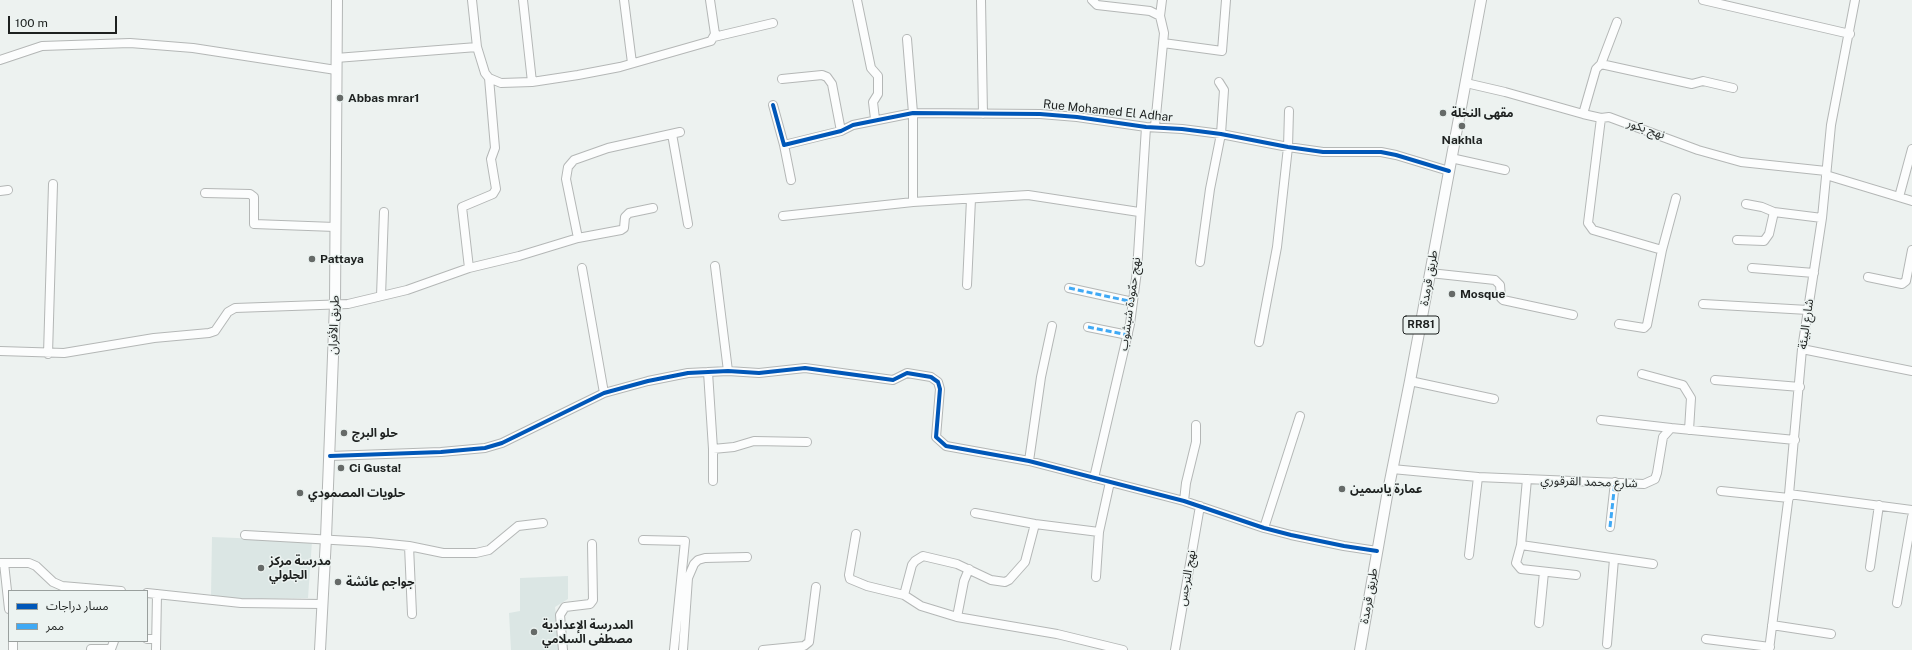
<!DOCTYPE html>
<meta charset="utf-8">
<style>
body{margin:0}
#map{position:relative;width:1912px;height:650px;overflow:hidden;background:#edf2f0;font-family:"Public Sans","Noto Sans Arabic",sans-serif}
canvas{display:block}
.legend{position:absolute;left:8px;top:590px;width:140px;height:52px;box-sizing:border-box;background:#ecf3f1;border:1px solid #999f9d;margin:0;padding:5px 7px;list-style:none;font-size:12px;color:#1d201f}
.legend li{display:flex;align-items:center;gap:8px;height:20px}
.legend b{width:20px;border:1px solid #999f9d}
.scale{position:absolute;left:8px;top:16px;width:109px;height:18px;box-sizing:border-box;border:2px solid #1d201f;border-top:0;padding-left:5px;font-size:12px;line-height:14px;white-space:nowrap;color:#1d201f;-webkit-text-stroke:3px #ecf3f1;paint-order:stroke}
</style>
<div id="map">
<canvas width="1912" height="650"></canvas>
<ul class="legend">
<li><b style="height:5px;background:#0057b8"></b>مسار دراجات</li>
<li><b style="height:5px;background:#3fa9f5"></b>ممر</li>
</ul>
<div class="scale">100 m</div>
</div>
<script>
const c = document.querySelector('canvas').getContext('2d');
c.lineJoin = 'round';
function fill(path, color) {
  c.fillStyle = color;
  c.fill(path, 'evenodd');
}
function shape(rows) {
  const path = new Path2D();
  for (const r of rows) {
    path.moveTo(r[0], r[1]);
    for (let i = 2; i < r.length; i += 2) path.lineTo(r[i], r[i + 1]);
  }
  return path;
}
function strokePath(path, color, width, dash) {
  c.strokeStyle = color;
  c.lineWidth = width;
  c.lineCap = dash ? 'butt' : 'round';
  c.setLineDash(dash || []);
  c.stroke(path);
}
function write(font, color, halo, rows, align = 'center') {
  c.font = font + ' "Public Sans","Noto Sans Arabic",sans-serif';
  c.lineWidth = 3;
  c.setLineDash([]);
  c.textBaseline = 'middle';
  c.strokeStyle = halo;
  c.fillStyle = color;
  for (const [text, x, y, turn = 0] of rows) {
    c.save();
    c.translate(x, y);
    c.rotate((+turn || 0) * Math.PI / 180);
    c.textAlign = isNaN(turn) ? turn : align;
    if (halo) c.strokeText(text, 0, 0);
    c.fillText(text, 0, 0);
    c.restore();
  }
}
fill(shape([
 [212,537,312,541,308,598,242,599,211,596],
 [568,576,568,599,555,607,560,650,511,650,509,613,520,611,520,578]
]), '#dbe6e4');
const minor = shape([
 [472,0,477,47],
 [523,0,532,82],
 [624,0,632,63],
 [857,0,871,68,878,76,878,94,873,102,875,119],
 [981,0,983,114],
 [1092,0,1097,5,1150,11,1160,16,1164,33,1155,126],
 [1703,0,1850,34],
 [1160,16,1162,0],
 [714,37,773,23],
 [907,39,913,113,913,202,1028,195,1139,212],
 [1163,43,1222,51,1226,0],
 [336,58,477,47,485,73,489,78,501,83,532,82,578,75,620,67,711,41,715,34,710,0],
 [0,60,42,46,130,43,193,48,336,70],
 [1601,64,1692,84,1703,81,1733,88],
 [782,79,822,75,827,77,832,84,841,131],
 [1466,83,1505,92,1583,114,1601,118,1609,117,1698,150,1741,162,1826,171],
 [773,105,784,145,841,131,853,125,913,113,1040,114,1077,117,1146,127,1182,129,1221,134,1288,147,1323,152,1381,152,1396,155,1449,171],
 [1583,114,1596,69,1601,64,1617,22],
 [1601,118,1588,223,1593,230,1662,250],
 [672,134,688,224],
 [784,145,791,180],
 [1451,158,1505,170],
 [1826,175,1912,201],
 [0,191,8,190],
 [205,193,250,194,254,197,254,224,335,227],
 [1899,197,1912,149],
 [1746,204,1762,207,1774,212,1822,218],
 [783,216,913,202],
 [578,238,566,179,568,167,574,160,608,148,680,132],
 [1737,240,1764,241,1769,234,1774,212],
 [1200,262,1210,189,1221,134,1224,90,1219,82],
 [715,266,728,371],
 [469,268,462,207,493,194,496,189,491,159,495,148,489,78],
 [582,268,604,393],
 [1752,268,1814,273],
 [1430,273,1495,280,1500,285,1501,298,1503,300,1573,315],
 [1868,277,1902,284,1906,281,1912,250],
 [967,285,971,199],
 [1069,288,1133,302],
 [381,296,384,212],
 [1703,304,1808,310],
 [1619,324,1644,328,1647,325,1662,250,1676,198],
 [1088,327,1128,335],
 [1259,342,1277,247,1288,147,1289,111],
 [1802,349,1912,371],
 [0,351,64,353,154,338,209,333,215,331,228,312,235,308,348,304,407,290,469,268,519,256,578,238,621,230,624,228,625,217,629,213,653,208],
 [48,354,53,184],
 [708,372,713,449,713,481],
 [1642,374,1683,385,1691,398,1689,430],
 [1715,380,1800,387],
 [1410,381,1494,399],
 [1601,420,1671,428],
 [713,449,734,447,754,441,807,442],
 [330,456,441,452,485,448,502,443,604,393,648,381,688,373,728,371,759,373,805,368,893,380,907,373,931,377,938,382,940,389,936,437,946,446,1029,461,1184,501,1264,528,1291,535,1344,546,1377,551],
 [1029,461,1041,377,1052,326],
 [1392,469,1478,477,1644,484,1655,479,1657,473,1663,437,1671,428,1795,440],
 [1094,478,1130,324,1137,271,1146,127],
 [1527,479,1521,545,1653,564],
 [1721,491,1789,498],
 [1789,494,1912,510],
 [1184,501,1186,483,1196,442,1196,425],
 [975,513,1035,524,1099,532],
 [1610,527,1615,482],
 [1264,528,1300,416],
 [856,534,849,575,850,579,867,586,904,595,912,565,915,561,923,556,957,564,991,580,1005,582,1009,580,1025,562,1035,524],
 [245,535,369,542,409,546,443,553,476,553,489,550,518,526,543,523],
 [643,540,685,541,674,650],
 [1521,545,1516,563,1521,569,1576,575],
 [409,546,412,614],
 [1469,555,1478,477],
 [0,563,29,563,36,566,53,582,62,586,121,591],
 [4,563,9,609],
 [1870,567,1879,505],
 [1096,577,1099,532,1110,482],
 [147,593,241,603,322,604],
 [904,595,921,606,957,617,964,581,969,569],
 [1897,603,1912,517],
 [957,617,1057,634,1123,650],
 [1539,623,1544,572],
 [1772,625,1831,634],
 [147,639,155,639],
 [1706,639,1770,647],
 [13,641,13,650],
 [1607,644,1614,559],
 [91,649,111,649,114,641],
 [156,650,157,594],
 [563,650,560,615,565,607,590,604,593,600,592,544],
 [683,650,688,578,694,564,698,560,705,558,747,557],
 [763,650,804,646,809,642,816,587],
 [1175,650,1200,506],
 [1769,650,1789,494,1802,349,1822,218,1831,125,1855,0]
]);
const major = shape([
 [320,650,326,538,335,304,337,0],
 [1360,650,1387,496,1410,381,1481,0]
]);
strokePath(minor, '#b4b7b6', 10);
strokePath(major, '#b4b7b6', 12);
strokePath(minor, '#fcfdfd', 8);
strokePath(major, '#fcfdfd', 10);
strokePath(shape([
 [1069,288,1133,302],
 [1088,327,1128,335],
 [1610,527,1615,482]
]), '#3fa9f5', 3, [6, 3]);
strokePath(shape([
 [773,105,784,145,841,131,853,125,913,113,1040,114,1077,117,1146,127,1182,129,1221,134,1288,147,1323,152,1381,152,1396,155,1449,171],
 [330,456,441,452,485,448,502,443,604,393,648,381,688,373,728,371,759,373,805,368,893,380,907,373,931,377,938,382,940,389,936,437,946,446,1029,461,1184,501,1264,528,1291,535,1344,546,1377,551]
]), '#0057b8', 4);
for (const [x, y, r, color] of [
 [340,98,4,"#666a68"],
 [1443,113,4,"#666a68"],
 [1462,126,4,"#666a68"],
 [312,259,4,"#666a68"],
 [1452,294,4,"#666a68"],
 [344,433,4,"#666a68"],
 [341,468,4,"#666a68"],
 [1342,489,4,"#666a68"],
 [300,493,4,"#666a68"],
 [261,568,4,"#666a68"],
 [338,582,4,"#666a68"],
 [534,632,4,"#666a68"]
]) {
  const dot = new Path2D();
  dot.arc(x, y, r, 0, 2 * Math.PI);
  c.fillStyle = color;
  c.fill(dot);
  strokePath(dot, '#ecf3f1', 1.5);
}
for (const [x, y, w] of [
 [1421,325,36]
]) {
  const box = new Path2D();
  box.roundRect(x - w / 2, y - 9, w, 18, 3);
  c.fillStyle = '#ecf3f1';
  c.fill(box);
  strokePath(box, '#1d201f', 1);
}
write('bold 11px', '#1d201f', null, [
 ["RR81",1421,325]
]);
write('bold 12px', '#1d201f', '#ecf3f1', [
 ["Abbas mrar1",348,98],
 ["مقهى النخلة",1451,113],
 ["Nakhla",1462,140,"center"],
 ["Pattaya",320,259],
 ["Mosque",1460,294],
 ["حلو البرج",352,433],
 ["Ci Gusta!",349,468],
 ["عمارة ياسمين",1350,489],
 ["حلويات المصمودي",308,493],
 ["مدرسة مركز",269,561],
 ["الجلولي",269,575],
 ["جواجم عائشة",346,582],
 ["المدرسة الإعدادية",542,625],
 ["مصطفى السلامي",542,639]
], 'left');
write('12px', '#1d201f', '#ecf3f1', [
 ["Rue Mohamed El Adhar",1108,111,6],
 ["نهج بكور",1646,129,19],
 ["طريق قرمدة",1429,278,-80],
 ["نهج حمّودة شبشوب",1130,304,-82],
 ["شارع البيئة",1806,324,-82],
 ["طريق الأفران",334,325,-88],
 ["شارع محمد القرقوري",1589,482,2],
 ["نهج النرجس",1187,578,-80],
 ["طريق قرمدة",1369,596,-80]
]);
</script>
